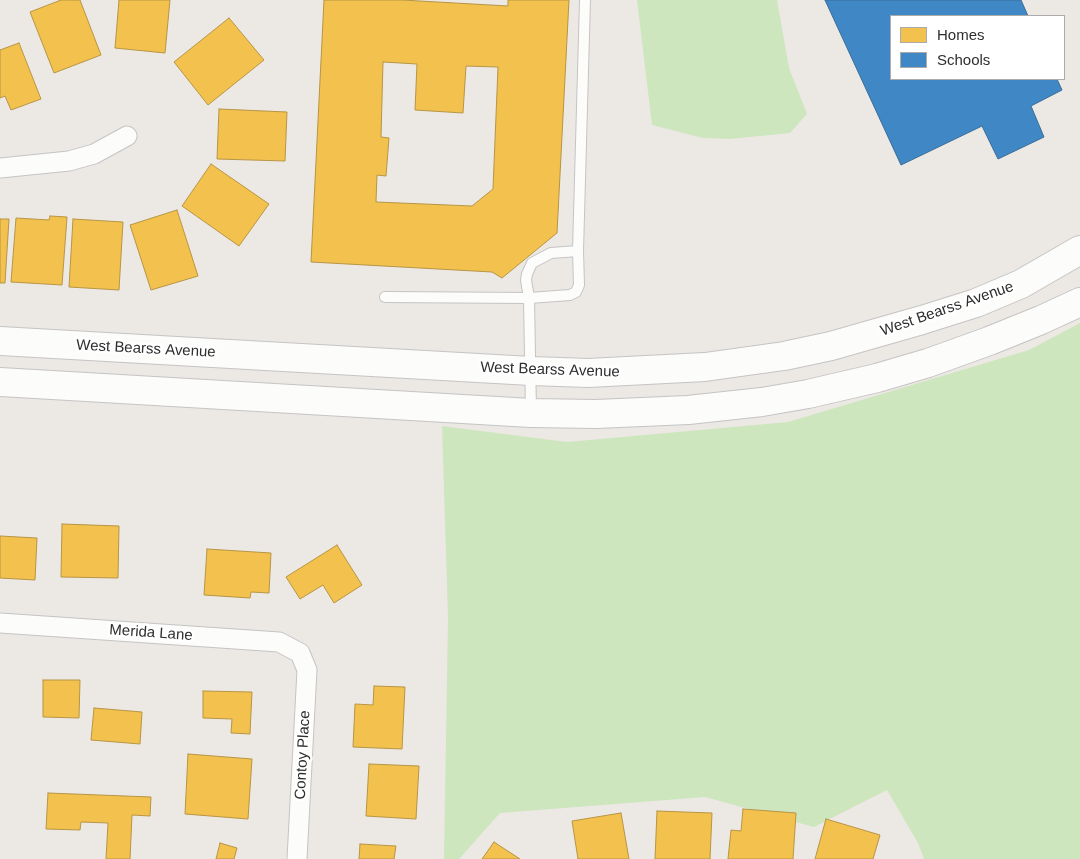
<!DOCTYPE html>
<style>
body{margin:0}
#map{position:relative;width:1080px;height:859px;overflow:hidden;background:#ece8e4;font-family:Arial,sans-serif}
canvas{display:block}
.legend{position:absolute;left:890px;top:15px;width:175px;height:65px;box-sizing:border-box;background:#fff;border:1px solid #ababab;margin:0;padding:6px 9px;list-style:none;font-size:15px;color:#2e2e2e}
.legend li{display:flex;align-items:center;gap:10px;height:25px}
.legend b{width:25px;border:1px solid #ababab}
</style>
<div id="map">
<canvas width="1080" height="859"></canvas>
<ul class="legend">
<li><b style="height:14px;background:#f2c14e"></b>Homes</li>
<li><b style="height:14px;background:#3f88c5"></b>Schools</li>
</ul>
</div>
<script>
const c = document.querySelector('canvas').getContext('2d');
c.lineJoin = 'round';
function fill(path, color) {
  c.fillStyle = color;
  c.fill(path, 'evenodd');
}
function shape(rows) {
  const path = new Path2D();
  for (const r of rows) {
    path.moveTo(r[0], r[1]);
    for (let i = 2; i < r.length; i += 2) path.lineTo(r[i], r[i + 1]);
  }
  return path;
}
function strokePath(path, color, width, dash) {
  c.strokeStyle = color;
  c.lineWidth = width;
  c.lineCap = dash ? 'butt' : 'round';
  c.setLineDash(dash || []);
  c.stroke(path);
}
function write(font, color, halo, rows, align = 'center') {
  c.font = font + ' Arial,sans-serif';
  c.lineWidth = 5;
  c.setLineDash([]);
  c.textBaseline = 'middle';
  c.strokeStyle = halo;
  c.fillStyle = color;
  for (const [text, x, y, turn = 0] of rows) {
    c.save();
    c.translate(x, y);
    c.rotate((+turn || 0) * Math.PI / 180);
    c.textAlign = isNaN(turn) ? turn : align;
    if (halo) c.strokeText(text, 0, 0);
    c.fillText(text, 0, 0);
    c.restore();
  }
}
fill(shape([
 [637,0,777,0,789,68,807,114,790,133,730,139,703,138,652,125],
 [1080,323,1080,859,924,859,918,843,887,790,814,827,705,797,500,813,459,859,444,859,448,617,442,426,567,442,788,422,1029,350]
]), '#cee6be');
const homes = shape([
 [61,0,80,0,101,55,54,73,30,12,61,0],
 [119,0,170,0,165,53,115,48,119,0],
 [324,0,402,0,508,6,508,0,569,0,557,233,502,278,492,272,311,262,324,0],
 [383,62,417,64,415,110,463,113,466,66,498,67,493,189,472,206,376,202,377,175,386,176,389,138,381,137,383,62],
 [229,18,264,60,208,105,174,62,229,18],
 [19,43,41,99,11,110,5,96,0,98,0,50,19,43],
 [219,109,287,112,285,161,217,159,219,109],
 [211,164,269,204,239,246,182,206,211,164],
 [177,210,198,276,151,290,130,225,177,210],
 [50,216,67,217,62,285,11,282,16,218,49,220,50,216],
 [0,219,9,219,5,283,0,283,0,219],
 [73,219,123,222,119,290,69,287,73,219],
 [62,524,119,526,118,578,61,577,62,524],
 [0,536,37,538,35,580,0,578,0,536],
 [337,545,362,585,334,603,323,585,300,599,286,577,337,545],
 [207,549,271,553,269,593,251,592,250,598,204,595,207,549],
 [43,680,80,680,79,718,43,717,43,680],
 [374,686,405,687,402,749,353,747,355,704,373,705,374,686],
 [203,691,252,692,250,734,231,733,232,719,203,718,203,691],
 [94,708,142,712,140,744,91,740,94,708],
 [188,754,252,759,248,819,185,814,188,754],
 [369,764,419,766,416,819,366,816,369,764],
 [48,793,151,797,150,816,132,815,130,859,106,859,108,823,81,822,80,830,46,829,48,793],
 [743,809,796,813,793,859,728,859,731,830,741,831,743,809],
 [657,811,712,813,710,859,655,859,657,811],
 [621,813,629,859,578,859,572,821,621,813],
 [826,819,880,835,873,859,815,859,826,819],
 [494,842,520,859,482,859,494,842],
 [220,843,237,848,234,859,216,859,220,843],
 [360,844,396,846,394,859,359,859,360,844]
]);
fill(homes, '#f2c14e');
strokePath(homes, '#b79544', 1);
const schools = shape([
 [825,0,1021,0,1028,16,891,16,891,79,1057,79,1062,90,1031,106,1044,137,998,159,982,126,901,165,825,0]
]);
fill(schools, '#3f88c5');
strokePath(schools, '#3a6d98', 1);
const service = shape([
 [385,297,529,298,526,280,527,274,532,263,551,253,578,251],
 [531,412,529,298,570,295,576,292,579,285,578,251,585,0]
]);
const minor = shape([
 [0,168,69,161,94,154,127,136],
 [0,623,279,642,300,653,307,670,297,859]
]);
const secondary = shape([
 [0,341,531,371,588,373,705,367,784,356,831,346,922,320,976,303,1021,284,1080,250],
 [0,382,531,413,596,414,688,410,762,402,808,394,877,378,928,363,989,341,1041,320,1080,302]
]);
strokePath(service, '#c5c4c5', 12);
strokePath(minor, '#c5c4c5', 21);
strokePath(secondary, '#c5c4c5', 30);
strokePath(service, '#fcfcfb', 10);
strokePath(minor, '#fcfcfb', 19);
strokePath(secondary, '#fcfcfb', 28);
write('15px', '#2e2e2e', '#fff', [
 ["West Bearss Avenue",947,309,-19],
 ["West Bearss Avenue",146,349,3],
 ["West Bearss Avenue",550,370,2],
 ["Merida Lane",151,633,4],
 ["Contoy Place",303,755,-87]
]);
</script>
